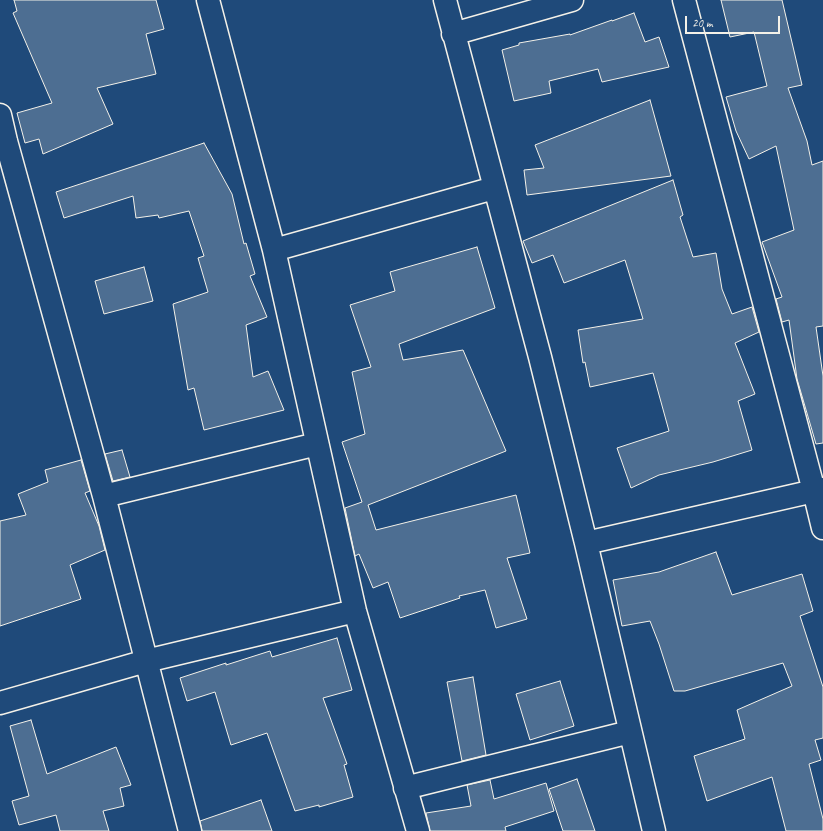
<!DOCTYPE html>
<style>
body{margin:0}
#map{position:relative;width:823px;height:831px;overflow:hidden;background:#1f4a7a;font-family:Caveat,sans-serif}
canvas{display:block}
.scale{position:absolute;left:685px;top:16px;width:95px;height:18px;box-sizing:border-box;border:2px solid #f4f1e8;border-top:0;padding-left:5px;font-size:12px;line-height:14px;white-space:nowrap;color:#f4f1e8;-webkit-text-stroke:3px #1f4a7a;paint-order:stroke}
</style>
<div id="map">
<canvas width="823" height="831"></canvas>
<div class="scale">20 m</div>
</div>
<script>
const c = document.querySelector('canvas').getContext('2d');
c.lineJoin = 'round';
function fill(path, color) {
  c.fillStyle = color;
  c.fill(path, 'evenodd');
}
function shape(rows) {
  const path = new Path2D();
  for (const r of rows) {
    path.moveTo(r[0], r[1]);
    for (let i = 2; i < r.length; i += 2) path.lineTo(r[i], r[i + 1]);
  }
  return path;
}
function strokePath(path, color, width, dash) {
  c.strokeStyle = color;
  c.lineWidth = width;
  c.lineCap = dash ? 'butt' : 'round';
  c.setLineDash(dash || []);
  c.stroke(path);
}
const building = shape([
 [14,0,156,0,164,29,146,34,156,74,97,88,113,124,43,154,39,139,25,143,17,113,52,103,13,13,17,11,14,0],
 [721,0,782,0,802,85,788,88,807,141,812,165,823,161,823,326,816,327,823,376,823,443,816,444,797,379,789,320,782,322,776,299,782,297,762,242,794,230,776,146,749,159,736,131,726,97,767,86,754,32,730,37,721,0],
 [634,13,645,42,659,37,669,67,602,82,598,69,549,81,551,93,514,101,502,50,519,45,519,43,570,34,570,35,612,20,612,21,634,13],
 [650,100,671,176,527,195,524,170,544,168,535,145,650,100],
 [204,143,232,194,244,244,246,243,255,274,250,276,267,317,246,325,253,377,268,371,284,410,204,430,194,388,188,390,173,304,208,292,198,258,204,256,189,211,159,218,158,215,136,218,133,196,64,218,56,192,204,143],
 [673,180,683,215,680,217,693,257,716,253,722,289,732,314,752,307,759,332,735,343,755,394,738,401,752,450,713,462,659,475,631,488,617,448,669,431,653,373,590,387,585,362,583,363,578,330,643,319,625,260,564,283,553,255,532,263,523,241,673,180],
 [477,247,495,308,399,344,403,360,463,350,506,451,368,505,376,530,516,495,530,553,507,558,527,619,496,628,485,590,459,596,460,598,400,618,388,582,373,588,359,554,355,556,345,508,362,502,342,442,365,434,352,372,371,367,350,305,395,291,390,272,477,247],
 [144,267,153,301,104,314,95,281,144,267],
 [122,450,130,477,113,481,105,454,122,450],
 [81,460,90,491,85,493,99,526,105,550,70,565,81,599,0,626,0,521,26,515,18,494,48,482,45,470,81,460],
 [716,552,732,595,802,574,813,611,800,616,823,687,823,738,815,740,821,760,809,764,823,819,823,831,786,831,772,777,707,801,694,756,745,739,737,710,792,686,783,663,685,691,674,691,659,644,650,621,622,626,613,580,659,572,716,552],
 [337,638,352,690,323,698,347,764,344,765,353,797,319,807,319,805,295,811,267,733,231,745,215,692,187,701,180,678,226,663,226,665,270,651,272,657,337,638],
 [473,677,486,755,462,761,447,682,473,677],
 [560,681,574,726,530,740,516,694,560,681],
 [31,720,47,774,116,747,131,785,120,788,124,806,103,811,109,831,60,831,56,815,19,825,12,801,29,796,10,726,31,720],
 [577,779,595,831,563,831,549,789,577,779],
 [490,780,494,799,546,783,554,811,505,827,506,831,430,831,426,813,471,806,467,785,490,780],
 [261,800,272,831,202,831,200,821,261,800]
]);
fill(building, '#4d6e92');
strokePath(building, '#f4f1e8', 1);
const street = shape([
 [208,0,274,250,355,611,418,831],
 [445,0,540,357,586,543,654,831],
 [684,0,814,491,823,528],
 [453,34,572,0],
 [0,115,6,141,104,496,190,831],
 [274,250,494,188],
 [104,496,317,444],
 [586,543,823,489],
 [0,703,146,661,355,611],
 [405,788,630,732]
]);
strokePath(street, '#f4f1e8', 25);
strokePath(street, '#1f4a7a', 22);
</script>
